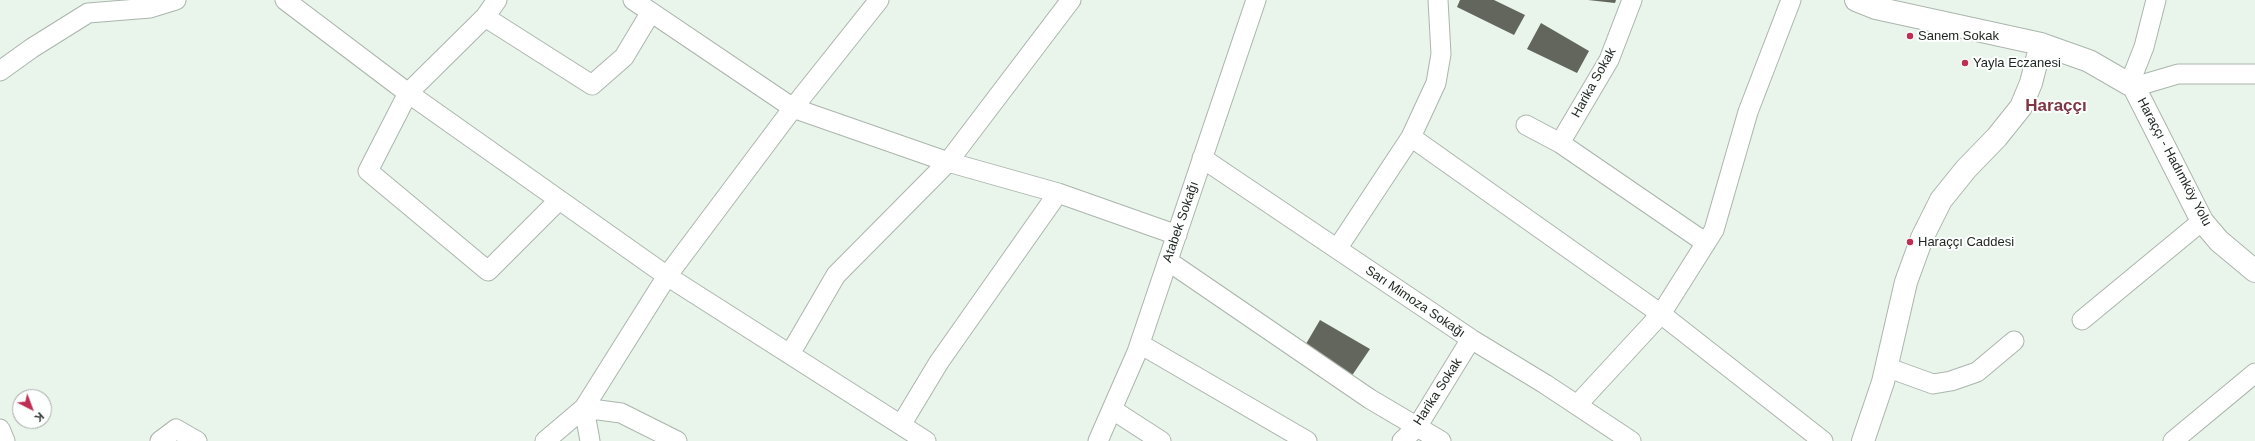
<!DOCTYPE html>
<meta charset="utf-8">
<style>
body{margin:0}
#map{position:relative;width:2255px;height:441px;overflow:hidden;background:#e9f4eb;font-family:Helvetica,sans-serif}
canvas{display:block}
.north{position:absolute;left:12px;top:389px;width:40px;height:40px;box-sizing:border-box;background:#fcfffd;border:1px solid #a6a9a7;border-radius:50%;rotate:138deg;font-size:11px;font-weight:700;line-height:16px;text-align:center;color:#242825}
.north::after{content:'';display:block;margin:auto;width:14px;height:18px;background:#bf2f53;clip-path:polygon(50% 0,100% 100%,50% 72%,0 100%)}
</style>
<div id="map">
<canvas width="2255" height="441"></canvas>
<div class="north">K</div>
</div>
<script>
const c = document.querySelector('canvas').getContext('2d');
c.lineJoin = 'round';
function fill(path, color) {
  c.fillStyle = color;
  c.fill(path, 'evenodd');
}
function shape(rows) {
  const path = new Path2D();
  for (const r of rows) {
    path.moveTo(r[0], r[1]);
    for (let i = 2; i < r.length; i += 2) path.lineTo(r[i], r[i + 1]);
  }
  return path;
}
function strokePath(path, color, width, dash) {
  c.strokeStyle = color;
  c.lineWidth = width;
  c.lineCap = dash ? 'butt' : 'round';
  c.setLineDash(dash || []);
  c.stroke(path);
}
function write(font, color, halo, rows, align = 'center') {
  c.font = font + ' Helvetica,sans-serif';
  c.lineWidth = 4;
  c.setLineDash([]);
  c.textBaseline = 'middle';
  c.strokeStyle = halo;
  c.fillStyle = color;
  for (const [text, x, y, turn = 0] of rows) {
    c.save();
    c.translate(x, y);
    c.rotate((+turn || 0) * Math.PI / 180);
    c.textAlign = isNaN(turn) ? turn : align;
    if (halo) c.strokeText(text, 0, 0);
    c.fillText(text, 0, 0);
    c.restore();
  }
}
fill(shape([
 [1460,0,1494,0,1525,15,1514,35,1457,7],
 [1588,0,1616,0,1615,3],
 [1541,23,1589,51,1577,73,1527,49],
 [1320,320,1370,349,1351,377,1303,349]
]), '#63665c');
const street = shape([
 [285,0,408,93,667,276,926,441],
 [497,0,485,17,408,93,368,171,488,271,559,200],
 [633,0,793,108,948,162,1058,193,1177,235],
 [485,17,592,85,624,57,651,12],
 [0,71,32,48,88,13,150,8,176,0],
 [2129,85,2144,47,2156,0],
 [2134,87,2178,74,2255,74],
 [1526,125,1560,143,1706,243],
 [1411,137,1661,314,1823,441],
 [1560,143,1609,60,1632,0],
 [1202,158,1471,339,1545,384,1631,441],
 [1337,249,1411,137,1436,83,1441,54,1438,0],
 [1168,261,1370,399,1441,441],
 [2082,320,2202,221],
 [1140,344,1307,441],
 [790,354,836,275,948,162,1071,0],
 [1886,367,1933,384,1951,381,1977,372,2014,341],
 [1577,405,1661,314,1714,230,1748,112,1791,0],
 [1113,410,1161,441],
 [901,425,939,362,1058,193],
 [0,429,5,441],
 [160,441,176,429,197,441],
 [545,441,584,408,667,276,793,108,879,0],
 [590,441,584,408,621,413,677,441],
 [1098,441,1137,352,1256,0],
 [1402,441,1417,427,1471,339],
 [2173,441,2255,373]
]);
const secondary = shape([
 [1856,0,1876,8,2041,44,2089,61,2134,87,2202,221,2219,241,2255,271],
 [1863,441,1883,382,1906,282,1922,238,1941,200,1966,169,1997,137,2021,107,2031,83,2041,44]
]);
strokePath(street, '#abb5ad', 21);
strokePath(secondary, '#abb5ad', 24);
strokePath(street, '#fff', 19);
strokePath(secondary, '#fff', 22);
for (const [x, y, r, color] of [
 [1910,36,4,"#bf2f53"],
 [1965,63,4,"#bf2f53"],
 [1910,242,4,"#bf2f53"]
]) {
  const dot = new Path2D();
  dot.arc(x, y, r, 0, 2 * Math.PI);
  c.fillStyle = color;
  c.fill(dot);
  strokePath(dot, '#fcfffd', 1.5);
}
write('13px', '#242825', '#fcfffd', [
 ["Sanem Sokak",1918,36],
 ["Yayla Eczanesi",1973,63],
 ["Haraççı Caddesi",1918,242]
], 'left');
write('13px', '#242825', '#fcfffd', [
 ["Harika Sokak",1594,83,-61],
 ["Haraççı - Hadımköy Yolu",2174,162,62],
 ["Atabek Sokağı",1181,222,-71],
 ["Sarı Mimoza Sokağı",1415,302,34],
 ["Harika Sokak",1438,392,-57]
]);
write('bold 17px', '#7e3643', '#fcfffd', [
 ["Haraççı",2056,106]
]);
</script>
